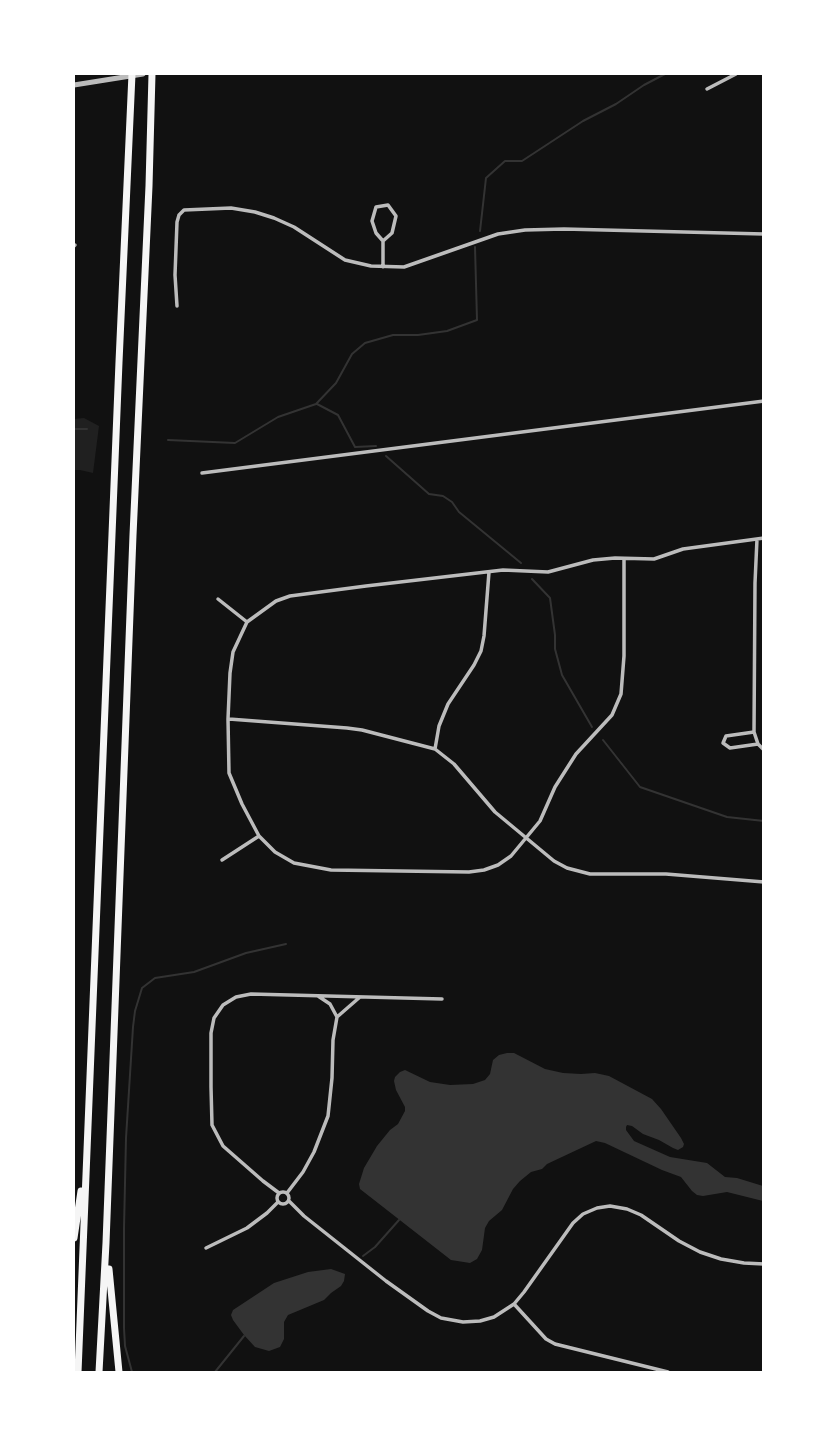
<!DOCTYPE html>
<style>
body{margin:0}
#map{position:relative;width:837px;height:1446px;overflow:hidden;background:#111;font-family:Helvetica,sans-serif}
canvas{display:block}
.frame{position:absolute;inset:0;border:75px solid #fff;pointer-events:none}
</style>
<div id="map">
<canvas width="837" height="1446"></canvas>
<div class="frame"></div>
</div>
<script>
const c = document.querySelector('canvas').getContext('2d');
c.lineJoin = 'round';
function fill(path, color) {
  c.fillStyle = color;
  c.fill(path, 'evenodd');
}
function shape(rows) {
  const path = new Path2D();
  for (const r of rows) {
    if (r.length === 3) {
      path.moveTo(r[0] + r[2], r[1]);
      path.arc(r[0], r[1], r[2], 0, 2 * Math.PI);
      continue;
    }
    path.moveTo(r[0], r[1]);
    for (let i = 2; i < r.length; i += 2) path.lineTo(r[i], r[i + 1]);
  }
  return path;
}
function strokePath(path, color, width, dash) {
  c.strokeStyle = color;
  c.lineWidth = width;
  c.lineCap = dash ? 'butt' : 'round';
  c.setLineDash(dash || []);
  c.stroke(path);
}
fill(shape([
 [84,418,99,426,93,473,80,470,74,470,74,419]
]), '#202020');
fill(shape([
 [507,1053,514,1053,545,1069,563,1073,581,1074,595,1073,609,1076,652,1099,661,1109,681,1138,684,1144,683,1147,678,1150,673,1148,659,1140,643,1134,632,1126,627,1125,626,1127,626,1130,634,1141,670,1157,707,1163,725,1177,737,1178,763,1186,763,1201,727,1192,703,1196,697,1195,692,1191,681,1177,662,1170,605,1143,596,1141,547,1164,542,1169,531,1172,520,1181,513,1189,502,1210,489,1221,485,1228,482,1250,477,1259,470,1263,451,1260,360,1189,359,1184,364,1168,377,1146,390,1130,398,1124,405,1111,405,1107,396,1090,394,1081,395,1077,400,1072,405,1070,430,1082,450,1085,473,1084,485,1080,490,1074,493,1060,499,1055],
 [331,1269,345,1274,344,1281,341,1286,331,1293,324,1300,288,1315,284,1322,284,1339,280,1347,269,1351,255,1347,244,1335,233,1320,231,1315,233,1310,274,1283,308,1272]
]), '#333');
strokePath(shape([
 [480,231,486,178,505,161,522,161,583,121,616,104,644,85,665,74],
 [317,404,338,415,355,447,376,446],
 [74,429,87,429],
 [168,440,235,443,278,417,316,404,336,383,352,354,365,343,393,335,418,335,447,331,477,320,475,247],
 [386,456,429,494,443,496,452,502,459,512,521,563],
 [532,579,550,598,555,635,555,649,562,675,592,727],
 [603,740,640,787,727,817,764,821],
 [363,1256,375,1247,399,1220],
 [132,1372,125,1346,124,1328,124,1228,126,1138,133,1027,135,1011,142,988,155,978,194,972,246,953,286,944],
 [215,1372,244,1336]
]), '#333', 2);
strokePath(shape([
 [707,89,736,74],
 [383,241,376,233,372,221,376,207,388,205,396,216,392,233,383,241,383,267],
 [74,246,75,245],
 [177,306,175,275,177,222,179,215,184,210,231,208,255,212,274,218,294,227,345,260,371,266,404,267,498,234,525,230,564,229,764,234],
 [202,473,764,401],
 [757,539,755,583,754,732,758,744,764,750],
 [624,559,624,656,621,694,612,715,576,754,555,787,540,821,511,856,498,865,484,870,469,872,331,870,294,863,275,852,259,836,242,804,229,773,228,719,230,673,233,652,247,622,276,601,290,596,366,586,503,570,548,572,593,560,615,558,654,559,683,549,764,538],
 [218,599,247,622],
 [229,719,347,728,362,730,435,749,454,764,495,812,554,861,567,868,590,874,666,874,764,882],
 [754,732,726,736,723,743,730,748,758,744],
 [435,749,439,726,448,704,474,665,481,651,484,636,489,572],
 [222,860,259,836],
 [318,996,330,1004,337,1017],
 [283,1198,6],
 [279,1193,263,1181,223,1146,212,1125,211,1087,211,1033,214,1018,223,1005,236,997,251,994,442,999],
 [287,1193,303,1172,314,1152,328,1116,332,1078,333,1040,337,1017,360,997],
 [289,1201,304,1216,386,1281,428,1311,441,1318,463,1322,480,1321,494,1317,514,1304,524,1292,573,1223,583,1214,597,1208,610,1206,627,1209,641,1215,679,1241,700,1252,721,1259,744,1263,764,1264],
 [206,1248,247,1228,267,1213,278,1202],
 [514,1304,546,1339,555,1344,668,1372]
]), '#bcbcbc', 3.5);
strokePath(shape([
 [74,85,143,74]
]), '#bcbcbc', 5);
strokePath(shape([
 [74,1238,81,1191],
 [109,1269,119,1372],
 [78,1372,119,362,132,74],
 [99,1372,106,1243,133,535,149,186,152,74]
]), '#f5f5f5', 7);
</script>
